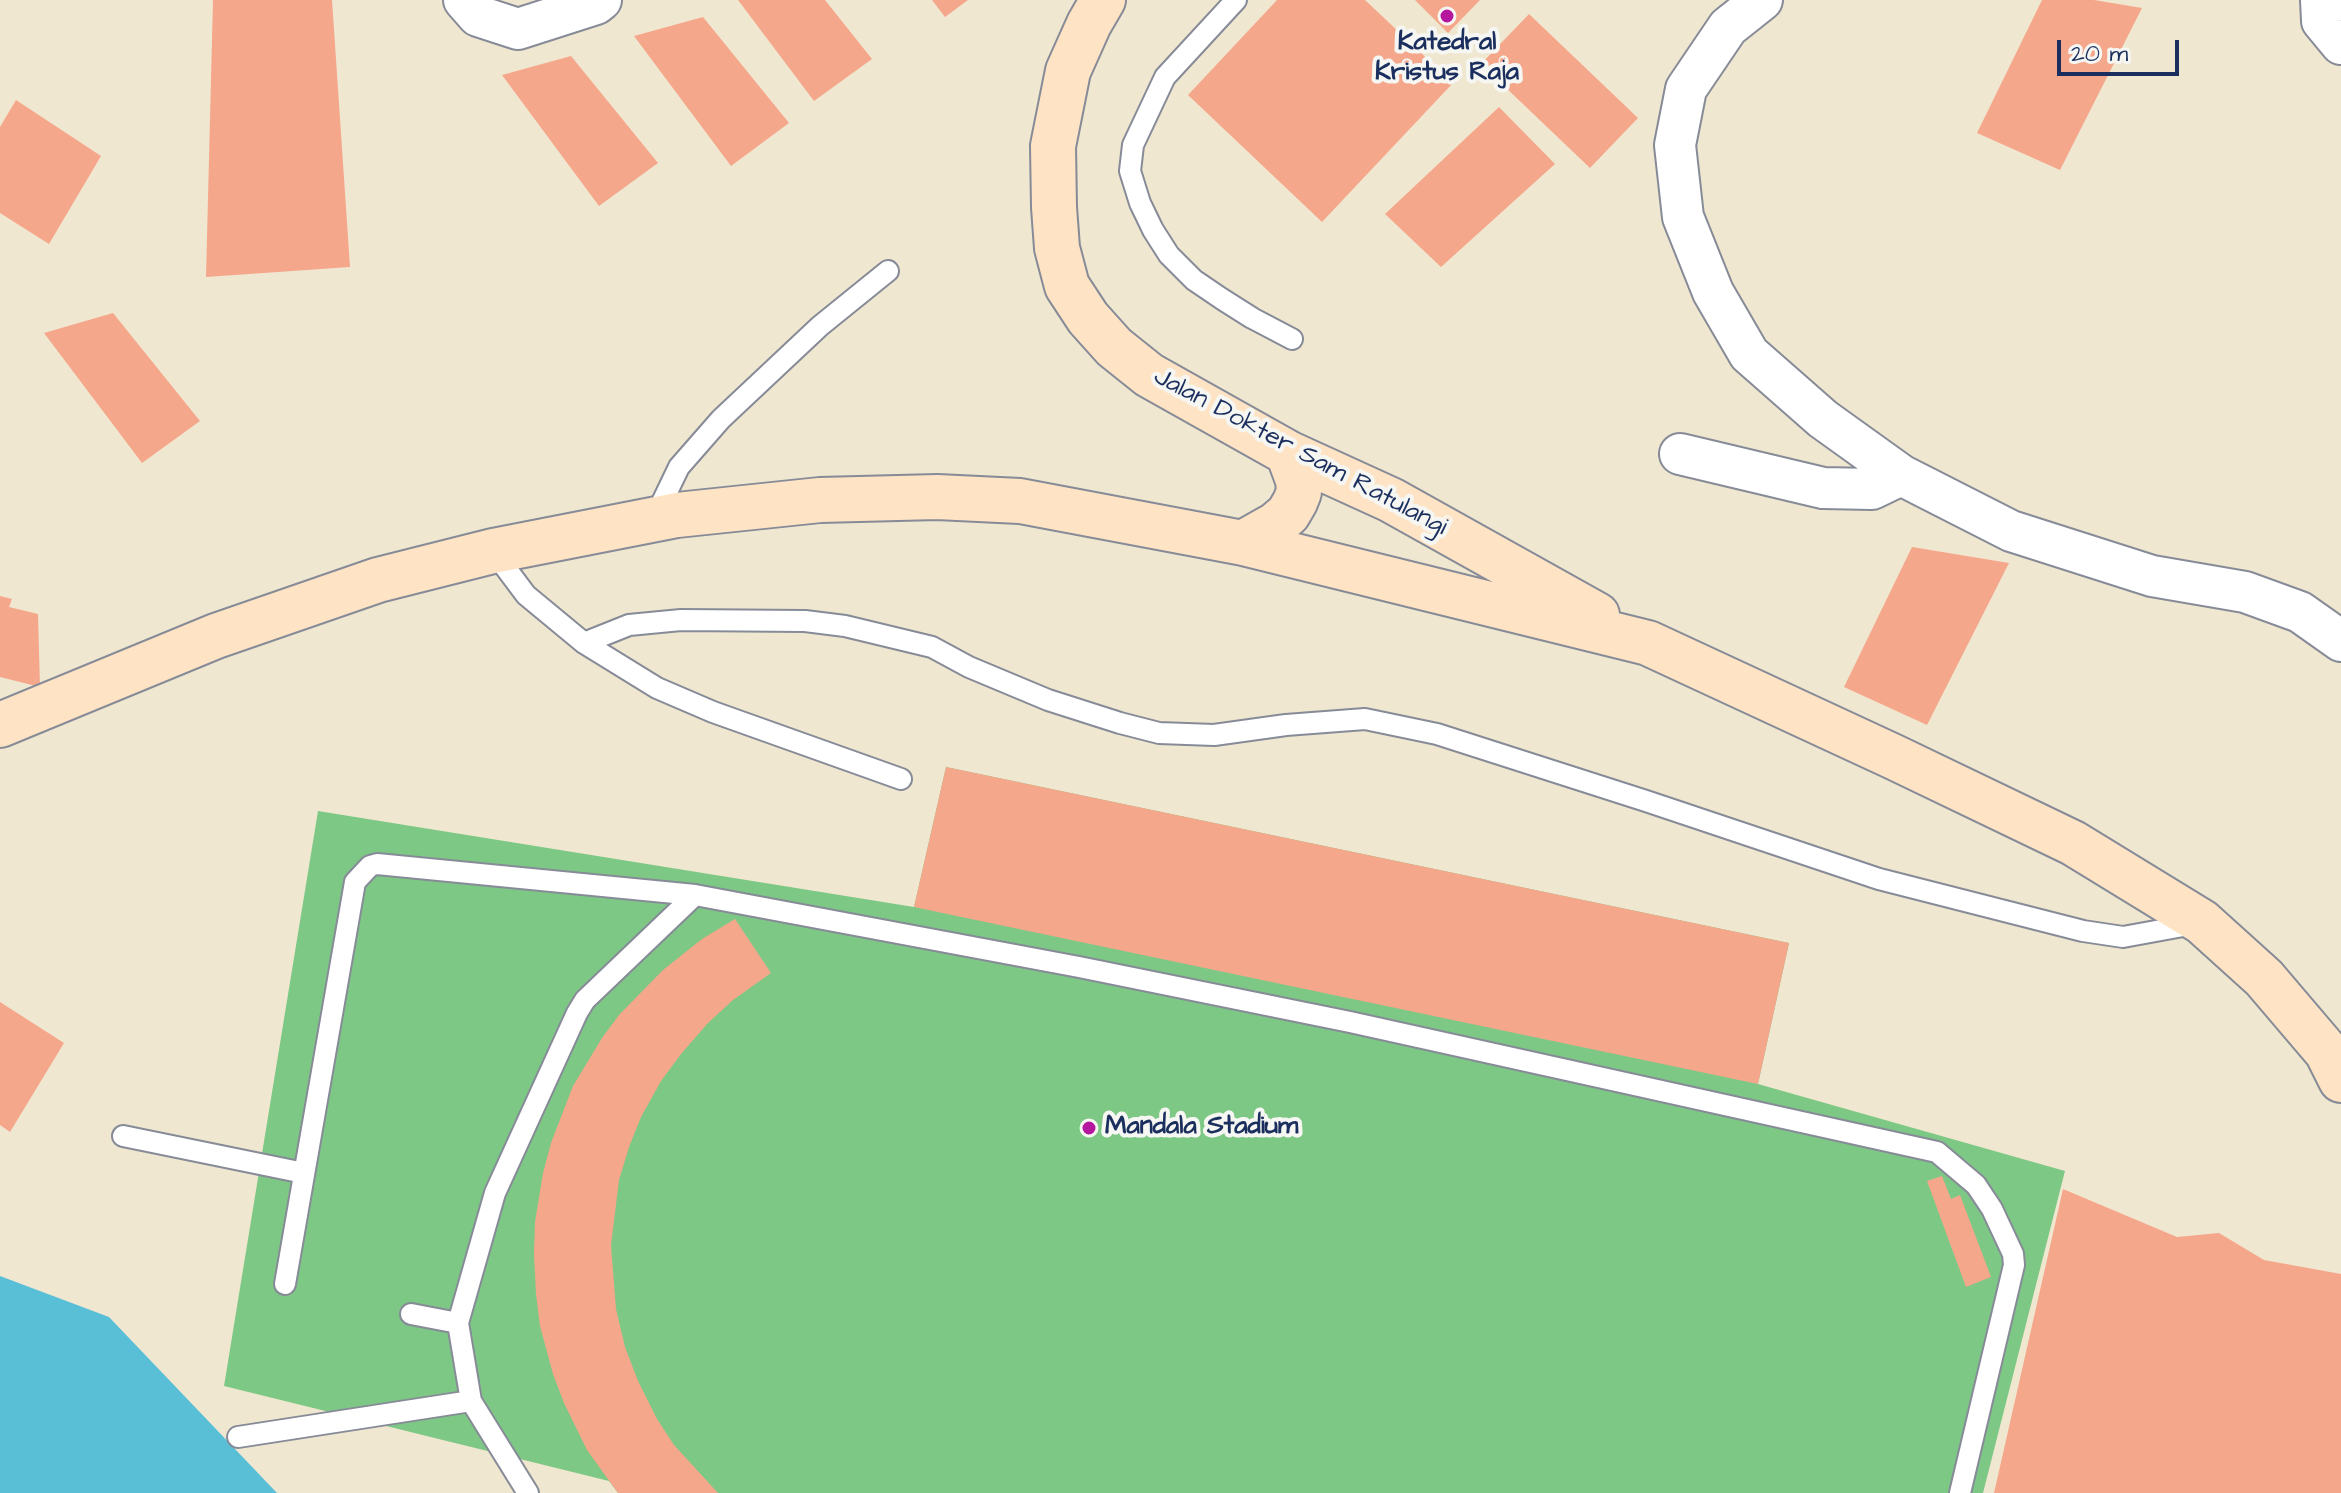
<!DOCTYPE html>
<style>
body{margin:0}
#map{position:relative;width:2341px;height:1493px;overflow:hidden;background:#f0e7d0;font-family:"Architects Daughter",sans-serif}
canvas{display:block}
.scale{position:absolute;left:2057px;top:40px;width:122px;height:36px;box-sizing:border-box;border:4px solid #1b2f5e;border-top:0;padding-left:10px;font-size:24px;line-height:28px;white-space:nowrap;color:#1b2f5e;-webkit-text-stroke:6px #f6f6f2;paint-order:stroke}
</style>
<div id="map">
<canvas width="2341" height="1493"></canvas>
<div class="scale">20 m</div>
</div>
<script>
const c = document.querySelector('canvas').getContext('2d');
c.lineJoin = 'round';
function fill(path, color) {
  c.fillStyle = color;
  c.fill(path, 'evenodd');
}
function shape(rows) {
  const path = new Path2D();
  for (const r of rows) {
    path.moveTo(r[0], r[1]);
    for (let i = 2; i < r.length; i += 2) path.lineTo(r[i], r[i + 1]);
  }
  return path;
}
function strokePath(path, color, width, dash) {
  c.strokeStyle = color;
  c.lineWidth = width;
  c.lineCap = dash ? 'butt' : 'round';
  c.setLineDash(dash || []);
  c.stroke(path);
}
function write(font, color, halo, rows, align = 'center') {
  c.font = font + ' "Architects Daughter",sans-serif';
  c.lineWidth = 8;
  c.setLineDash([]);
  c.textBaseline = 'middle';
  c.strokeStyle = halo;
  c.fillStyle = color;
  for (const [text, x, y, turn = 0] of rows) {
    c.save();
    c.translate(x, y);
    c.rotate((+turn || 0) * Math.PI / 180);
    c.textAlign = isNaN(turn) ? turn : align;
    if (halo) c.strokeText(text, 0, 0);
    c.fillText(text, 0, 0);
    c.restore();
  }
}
fill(shape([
 [946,767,1789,943,1758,1084,2065,1171,1983,1493,618,1493,609,1481,224,1386,318,811,914,907]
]), '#7ec885');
fill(shape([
 [0,1276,109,1317,277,1493,0,1493]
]), '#59bfd7');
fill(shape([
 [213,0,332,0,350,267,206,277],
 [738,0,825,0,872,59,814,101],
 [932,0,968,0,945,17],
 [1277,0,1365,0,1453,83,1322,222,1188,95],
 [1415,0,1480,0,1448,33],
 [2042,0,2094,0,2142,8,2060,170,1977,133],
 [1529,14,1638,118,1590,168,1481,64],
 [703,17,789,123,731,166,634,36],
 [571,56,658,163,599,206,502,75],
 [16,100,101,156,49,244,0,213,0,127],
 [1499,107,1555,164,1441,267,1385,214],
 [113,313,200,421,142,463,44,333],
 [1912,547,2009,563,1927,725,1844,687],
 [0,596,12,599,9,607,38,614,40,687,0,677],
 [946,767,1789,943,1758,1084,914,907],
 [735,919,771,973,733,1000,708,1023,681,1054,661,1081,641,1117,629,1147,619,1180,611,1245,616,1309,625,1347,638,1381,657,1419,674,1445,718,1493,618,1493,587,1450,564,1403,553,1374,540,1326,536,1294,534,1254,535,1222,543,1173,551,1143,573,1086,602,1038,619,1015,663,970,702,939],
 [0,1002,64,1043,10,1132,0,1125],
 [1942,1176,1951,1199,1960,1195,1991,1277,1966,1287,1927,1181],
 [2063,1189,2177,1237,2219,1233,2264,1260,2341,1274,2341,1493,1994,1493]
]), '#f5a78c');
const lane = shape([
 [1236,0,1165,77,1133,145,1130,171,1140,203,1153,230,1169,255,1194,280,1222,299,1252,318,1292,339],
 [654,519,679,467,721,419,820,326,888,271],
 [493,551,526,595,584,643,657,688,713,712,901,779],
 [584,643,629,625,681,620,805,621,845,626,932,647,969,667,1048,700,1120,723,1159,733,1214,735,1286,725,1365,719,1437,734,1646,801,1879,879,2083,931,2123,937,2194,924],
 [123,1136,304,1173],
 [285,1284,355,882,370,866,377,864,695,895],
 [411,1314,458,1323],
 [238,1437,471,1401],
 [528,1493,471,1401,458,1323,495,1193,577,1013,585,1000,695,895,1079,967,1350,1022,1937,1152,1976,1185,1992,1209,2013,1254,2014,1265,1960,1493]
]);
const street = shape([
 [464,0,478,16,518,29,596,4,601,0],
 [1762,0,1728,27,1686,89,1675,145,1683,217,1713,292,1749,354,1823,419,1901,475,2011,531,2152,576,2245,592,2300,612,2341,641],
 [2321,0,2322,21,2341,44],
 [1680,454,1823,488,1872,489,1901,475]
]);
const secondary = shape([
 [1103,0,1089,24,1068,71,1053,146,1054,207,1057,248,1067,286,1088,318,1114,347,1149,375,1288,453,1391,500,1597,615],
 [1243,543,1275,525,1288,514,1295,502,1299,492,1298,480,1288,453],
 [0,725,216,636,378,580,493,551,677,515,820,500,937,497,1020,501,1243,543,1648,643,1894,757,2073,843,2202,922,2264,978,2327,1052,2341,1080]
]);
strokePath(lane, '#868b97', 24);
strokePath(street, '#868b97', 44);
strokePath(secondary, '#868b97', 48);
strokePath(lane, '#fff', 20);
strokePath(street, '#fff', 40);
strokePath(secondary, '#fee4c5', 44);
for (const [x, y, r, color] of [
 [1447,16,8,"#b5179e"],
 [1089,1128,8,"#b5179e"]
]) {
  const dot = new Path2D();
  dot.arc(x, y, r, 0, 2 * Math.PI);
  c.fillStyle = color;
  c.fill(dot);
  strokePath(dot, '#f6f6f2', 3);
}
write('bold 26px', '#1b2f5e', '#f6f6f2', [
 ["Katedral",1447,44],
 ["Kristus Raja",1447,74],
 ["Mandala Stadium",1105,1128,"left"]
]);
write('26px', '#1b2f5e', '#f6f6f2', [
 ["Jalan Dokter Sam Ratulangi",1300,453,28]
]);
</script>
